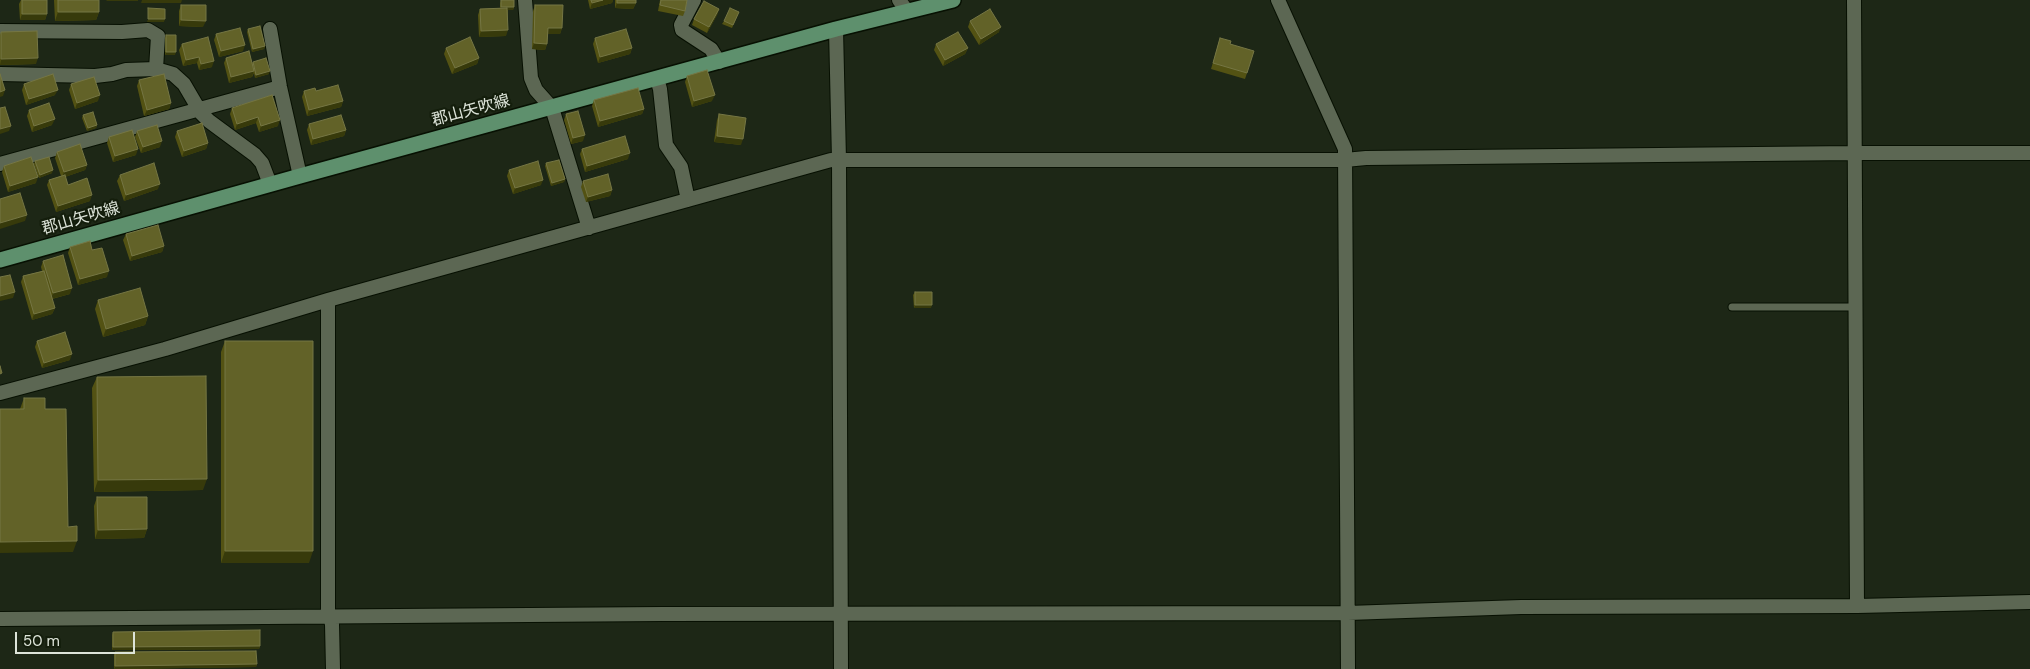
<!DOCTYPE html>
<meta charset="utf-8">
<style>
body{margin:0}
#map{position:relative;width:2030px;height:669px;overflow:hidden;background:#1d2716;font-family:"DM Sans",sans-serif}
canvas{display:block}
.scale{position:absolute;left:15px;top:632px;width:120px;height:22px;box-sizing:border-box;border:2px solid #dde4d9;border-top:0;padding-left:6px;font-size:15px;line-height:18px;white-space:nowrap;color:#dde4d9;-webkit-text-stroke:4px #141e0c;paint-order:stroke}
</style>
<div id="map">
<canvas width="2030" height="669"></canvas>
<div class="scale">50 m</div>
</div>
<script>
const c = document.querySelector('canvas').getContext('2d');
c.lineJoin = 'round';
function shape(rows) {
  const path = new Path2D();
  for (const r of rows) {
    path.moveTo(r[0], r[1]);
    for (let i = 2; i < r.length; i += 2) path.lineTo(r[i], r[i + 1]);
  }
  return path;
}
function strokePath(path, color, width, dash) {
  c.strokeStyle = color;
  c.lineWidth = width;
  c.lineCap = dash ? 'butt' : 'round';
  c.setLineDash(dash || []);
  c.stroke(path);
}
function fill(path, color) {
  c.fillStyle = color;
  c.fill(path, 'evenodd');
}
function write(font, color, halo, rows, align = 'center') {
  c.font = font + ' "DM Sans","Noto Sans JP",sans-serif';
  c.lineWidth = 4.5;
  c.setLineDash([]);
  c.textBaseline = 'middle';
  c.strokeStyle = halo;
  c.fillStyle = color;
  for (const [text, x, y, turn = 0] of rows) {
    c.save();
    c.translate(x, y);
    c.rotate((+turn || 0) * Math.PI / 180);
    c.textAlign = isNaN(turn) ? turn : align;
    if (halo) c.strokeText(text, 0, 0);
    c.fillText(text, 0, 0);
    c.restore();
  }
}
const lane = shape([
 [1732,307,1854,307]
]);
const street = shape([
 [525,0,531,78,536,90,552,108,589,228],
 [694,0,681,25,682,30,711,49,719,62],
 [899,0,907,11],
 [1278,0,1345,149,1348,669],
 [1854,0,1857,606],
 [270,29,280,87,300,176],
 [836,29,839,160,841,669],
 [0,31,122,32,148,30,158,36,156,69],
 [0,74,95,76,112,74,126,70,156,69,173,74,184,84,201,113,209,121,255,155,262,163,270,184],
 [657,79,660,89,666,145,681,167,688,200],
 [0,164,280,87],
 [328,300,328,610,332,624,333,669],
 [0,393,165,349,328,300,831,160,1345,160,1366,158,1854,153,2030,153],
 [0,619,662,614,1348,613,1521,607,1857,606,2030,602]
]);
const primary = shape([
 [0,260,300,176,836,29,953,0]
]);
strokePath(lane, '#071002', 9);
strokePath(street, '#071002', 16);
strokePath(primary, '#071002', 18);
strokePath(lane, '#5c6753', 7);
strokePath(street, '#5c6753', 14);
strokePath(primary, '#5e906d', 15);
fill(shape([
 [21,0,47,0,47,14,45,20,20,20,19,4],
 [54,0,99,0,99,12,96,20,55,21],
 [501,0,514,7,513,10,508,10,506,36,479,37,478,15,480,9,500,8,500,3],
 [588,0,613,0,612,3,590,9],
 [615,0,636,0,636,3,633,9,615,8],
 [660,0,687,0,685,11,683,16,658,11],
 [181,5,203,27,179,26,179,11],
 [535,5,562,28,560,34,548,34,547,44,545,50,532,49,533,11],
 [719,9,717,15,707,33,692,25,694,19],
 [739,12,732,28,722,24,724,21],
 [970,21,999,32,979,45,968,27],
 [248,29,265,46,264,49,252,52,247,32],
 [1,32,36,64,0,65,0,35],
 [216,34,243,51,219,57,214,40],
 [166,35,175,55,165,55,165,38],
 [595,38,632,48,630,54,598,63,593,44],
 [1220,38,1230,44,1247,73,1245,79,1211,69],
 [182,44,212,67,199,70,197,63,183,66,179,50],
 [936,44,968,48,965,54,943,66,934,50],
 [446,48,479,58,477,64,452,74,444,54],
 [226,58,252,63,253,62,269,74,255,78,254,73,252,77,229,83,224,63],
 [687,76,712,101,692,107,685,82],
 [139,80,171,103,169,109,144,116,137,86],
 [24,84,55,95,26,105,22,90],
 [71,84,98,101,75,109,69,90],
 [304,91,316,91,343,101,341,107,307,116,302,97],
 [272,95,278,126,259,132,256,123,235,130,230,114,232,108],
 [594,100,644,109,642,114,598,127,592,106],
 [29,110,52,125,32,132,27,116],
 [566,114,583,141,571,144,564,120],
 [719,114,741,145,714,142,717,120],
 [83,115,97,125,96,128,87,131,82,118],
 [309,124,346,130,344,136,311,145,307,130],
 [137,131,160,147,141,153,135,137],
 [177,131,208,143,206,149,182,157,175,137],
 [109,137,136,155,113,162,107,143],
 [582,149,628,159,585,172,580,154],
 [57,152,87,165,85,170,65,177,68,185,90,201,56,212,47,185,49,180,61,176,55,158],
 [35,161,52,173,39,178,34,164],
 [546,163,565,179,564,182,551,186,545,166],
 [4,166,36,183,8,192,2,172],
 [509,170,541,185,513,194,507,176],
 [120,175,158,189,124,201,117,181],
 [583,181,612,190,610,196,586,202,581,187],
 [126,234,164,246,162,252,130,261,123,240],
 [70,247,92,250,107,277,78,285,68,253],
 [43,261,70,294,52,299,55,308,52,314,32,320,21,282,23,276,42,271,41,267],
 [915,292,931,308,914,308,913,295],
 [98,300,148,316,145,325,103,337,95,309],
 [37,341,70,360,42,368,35,347],
 [225,341,309,563,221,563,221,352],
 [97,377,203,490,94,492,92,388],
 [24,398,45,409,73,552,20,409],
 [97,497,147,529,144,538,95,539,94,506],
 [113,632,260,646,259,649,112,650,112,635],
 [115,652,257,664,256,667,114,669,114,655]
]), '#535213');
fill(shape([
 [107,0,138,0,138,1,106,1],
 [142,0,182,0,181,3,141,3],
 [603,0,613,0,612,3,590,9,592,3],
 [617,3,636,3,633,9,615,8],
 [501,7,514,7,513,10,500,10],
 [719,9,717,15,707,33,709,27],
 [58,12,99,12,96,20,55,21],
 [22,14,47,14,45,20,20,20],
 [148,19,165,19,164,22,147,22],
 [181,20,206,21,203,27,179,26],
 [1001,27,999,32,979,45,981,39],
 [548,28,562,28,560,34,546,34],
 [508,30,506,36,479,37,481,31],
 [534,43,547,44,545,50,532,49],
 [245,45,243,51,219,57,221,51],
 [265,46,264,49,252,52,253,49],
 [632,48,630,54,598,63,600,57],
 [968,48,965,54,943,66,945,60],
 [166,52,176,52,175,55,165,55],
 [199,57,197,63,183,66,186,60],
 [38,58,36,64,0,65,1,59],
 [479,58,477,64,452,74,455,68],
 [214,61,212,67,199,70,201,64],
 [254,71,252,77,229,83,231,77],
 [270,71,269,74,255,78,256,75],
 [5,90,3,96,0,97,0,92],
 [58,90,55,95,26,105,29,99],
 [100,95,98,101,75,109,77,103],
 [715,95,712,101,692,107,694,101],
 [343,101,341,107,307,116,309,110],
 [171,103,169,109,144,116,147,110],
 [644,109,642,114,598,127,600,121],
 [258,117,256,123,235,130,237,124],
 [55,119,52,125,32,132,34,126],
 [280,120,278,126,259,132,261,126],
 [97,125,96,128,87,131,88,128],
 [11,126,9,131,0,134,0,129],
 [346,130,344,136,311,145,313,139],
 [585,135,583,141,571,144,573,138],
 [717,136,743,139,741,145,714,142],
 [162,141,160,147,141,153,143,147],
 [208,143,206,149,182,157,184,151],
 [138,149,136,155,113,162,115,156],
 [630,153,628,159,585,172,587,166],
 [87,165,85,170,62,178,64,172],
 [53,170,52,173,39,178,40,175],
 [38,177,36,183,8,192,10,186],
 [565,179,564,182,551,186,552,183],
 [543,180,541,185,513,194,515,188],
 [160,184,158,189,124,201,126,195],
 [612,190,610,196,586,202,588,197],
 [92,195,90,201,56,212,58,206],
 [27,215,25,221,0,229,0,223],
 [164,246,162,252,130,261,132,256],
 [109,271,107,277,78,285,80,279],
 [72,288,70,294,51,299,53,293],
 [15,292,13,298,0,301,0,296],
 [915,305,932,305,931,308,914,308],
 [55,308,52,314,32,320,34,314],
 [148,316,145,325,103,337,106,329],
 [72,354,70,360,42,368,44,363],
 [207,479,203,490,94,492,98,480],
 [147,529,144,538,95,539,98,530],
 [77,541,73,552,0,553,0,542],
 [225,551,313,551,309,563,221,563],
 [260,646,259,649,112,650,113,647],
 [257,664,256,667,114,669,115,666]
]), '#373a0b');
const building = shape([
 [22,0,47,0,47,14,22,14,22,0],
 [58,0,99,0,99,12,58,12,58,0],
 [501,0,514,0,514,7,501,7,501,0],
 [591,0,603,0,592,3,591,0],
 [617,0,636,0,636,3,617,3,617,0],
 [661,0,687,0,685,11,660,5,661,0],
 [704,1,719,9,709,27,694,19,704,1],
 [181,5,206,5,206,21,181,20,181,5],
 [535,5,563,5,562,28,548,28,547,44,534,43,535,5],
 [148,8,165,9,165,19,148,19,148,8],
 [507,8,508,30,481,31,480,9,507,8],
 [730,8,739,12,733,25,724,21,730,8],
 [990,9,1001,27,981,39,970,21,990,9],
 [260,26,265,46,253,49,248,29,260,26],
 [240,28,245,45,221,51,216,34,240,28],
 [626,29,632,48,600,57,595,38,626,29],
 [37,31,38,58,1,59,1,32,37,31],
 [958,32,968,48,945,60,936,44,958,32],
 [166,35,176,35,176,52,166,52,166,35],
 [208,37,214,61,201,64,199,57,186,60,182,44,208,37],
 [470,37,479,58,455,68,446,48,470,37],
 [1220,38,1231,41,1230,44,1254,51,1247,73,1213,63,1220,38],
 [249,51,254,71,231,77,226,58,249,51],
 [266,58,270,71,256,75,253,62,266,58],
 [707,70,715,95,694,101,687,76,707,70],
 [0,74,5,90,0,92,0,74],
 [53,74,58,90,29,99,24,84,53,74],
 [164,74,171,103,147,110,139,80,164,74],
 [94,77,100,95,77,103,71,84,94,77],
 [338,85,343,101,309,110,304,91,315,88,316,91,338,85],
 [638,88,644,109,600,121,594,100,638,88],
 [272,95,280,120,261,126,258,117,237,124,232,108,272,95],
 [49,103,55,119,34,126,29,110,49,103],
 [5,107,11,126,0,129,0,108,5,107],
 [578,111,585,135,573,138,566,114,578,111],
 [93,112,97,125,88,128,83,115,93,112],
 [719,114,746,118,743,139,717,136,719,114],
 [341,115,346,130,313,139,309,124,341,115],
 [202,123,208,143,184,151,177,131,202,123],
 [157,125,162,141,143,147,137,131,157,125],
 [132,130,138,149,115,156,109,137,132,130],
 [625,136,630,153,587,166,582,149,625,136],
 [80,144,87,165,64,172,57,152,80,144],
 [31,157,38,177,10,186,4,166,31,157],
 [49,157,53,170,40,175,35,161,49,157],
 [559,160,565,179,552,183,546,163,559,160],
 [538,161,543,180,515,188,509,170,538,161],
 [154,163,160,184,126,195,120,175,154,163],
 [608,174,612,190,588,197,583,181,608,174],
 [65,175,68,185,87,178,92,195,58,206,49,180,65,175],
 [20,193,27,215,0,223,0,199,20,193],
 [158,225,164,246,132,256,126,234,158,225],
 [90,241,92,250,102,248,109,271,80,279,70,247,90,241],
 [63,255,72,288,53,293,43,261,63,255],
 [44,271,55,308,34,314,23,276,44,271],
 [10,275,15,292,0,296,0,277,10,275],
 [140,288,148,316,106,329,98,300,140,288],
 [915,292,932,292,932,305,915,305,915,292],
 [65,332,72,354,44,363,37,341,65,332],
 [225,341,313,341,313,551,225,551,225,341],
 [0,366,2,373,0,374,0,366],
 [206,376,207,479,98,480,97,377,206,376],
 [24,398,45,398,45,409,66,409,68,527,77,526,77,541,0,542,0,409,24,409,24,398],
 [97,497,147,497,147,529,98,530,97,497],
 [260,630,260,646,113,647,113,632,260,630],
 [256,651,257,664,115,666,115,652,256,651]
]);
fill(building, '#626228');
strokePath(building, '#757644', 1);
write('16px', '#dde4d9', '#141e0c', [
 ["郡山矢吹線",471,111,-15],
 ["郡山矢吹線",81,219,-16]
]);
</script>
